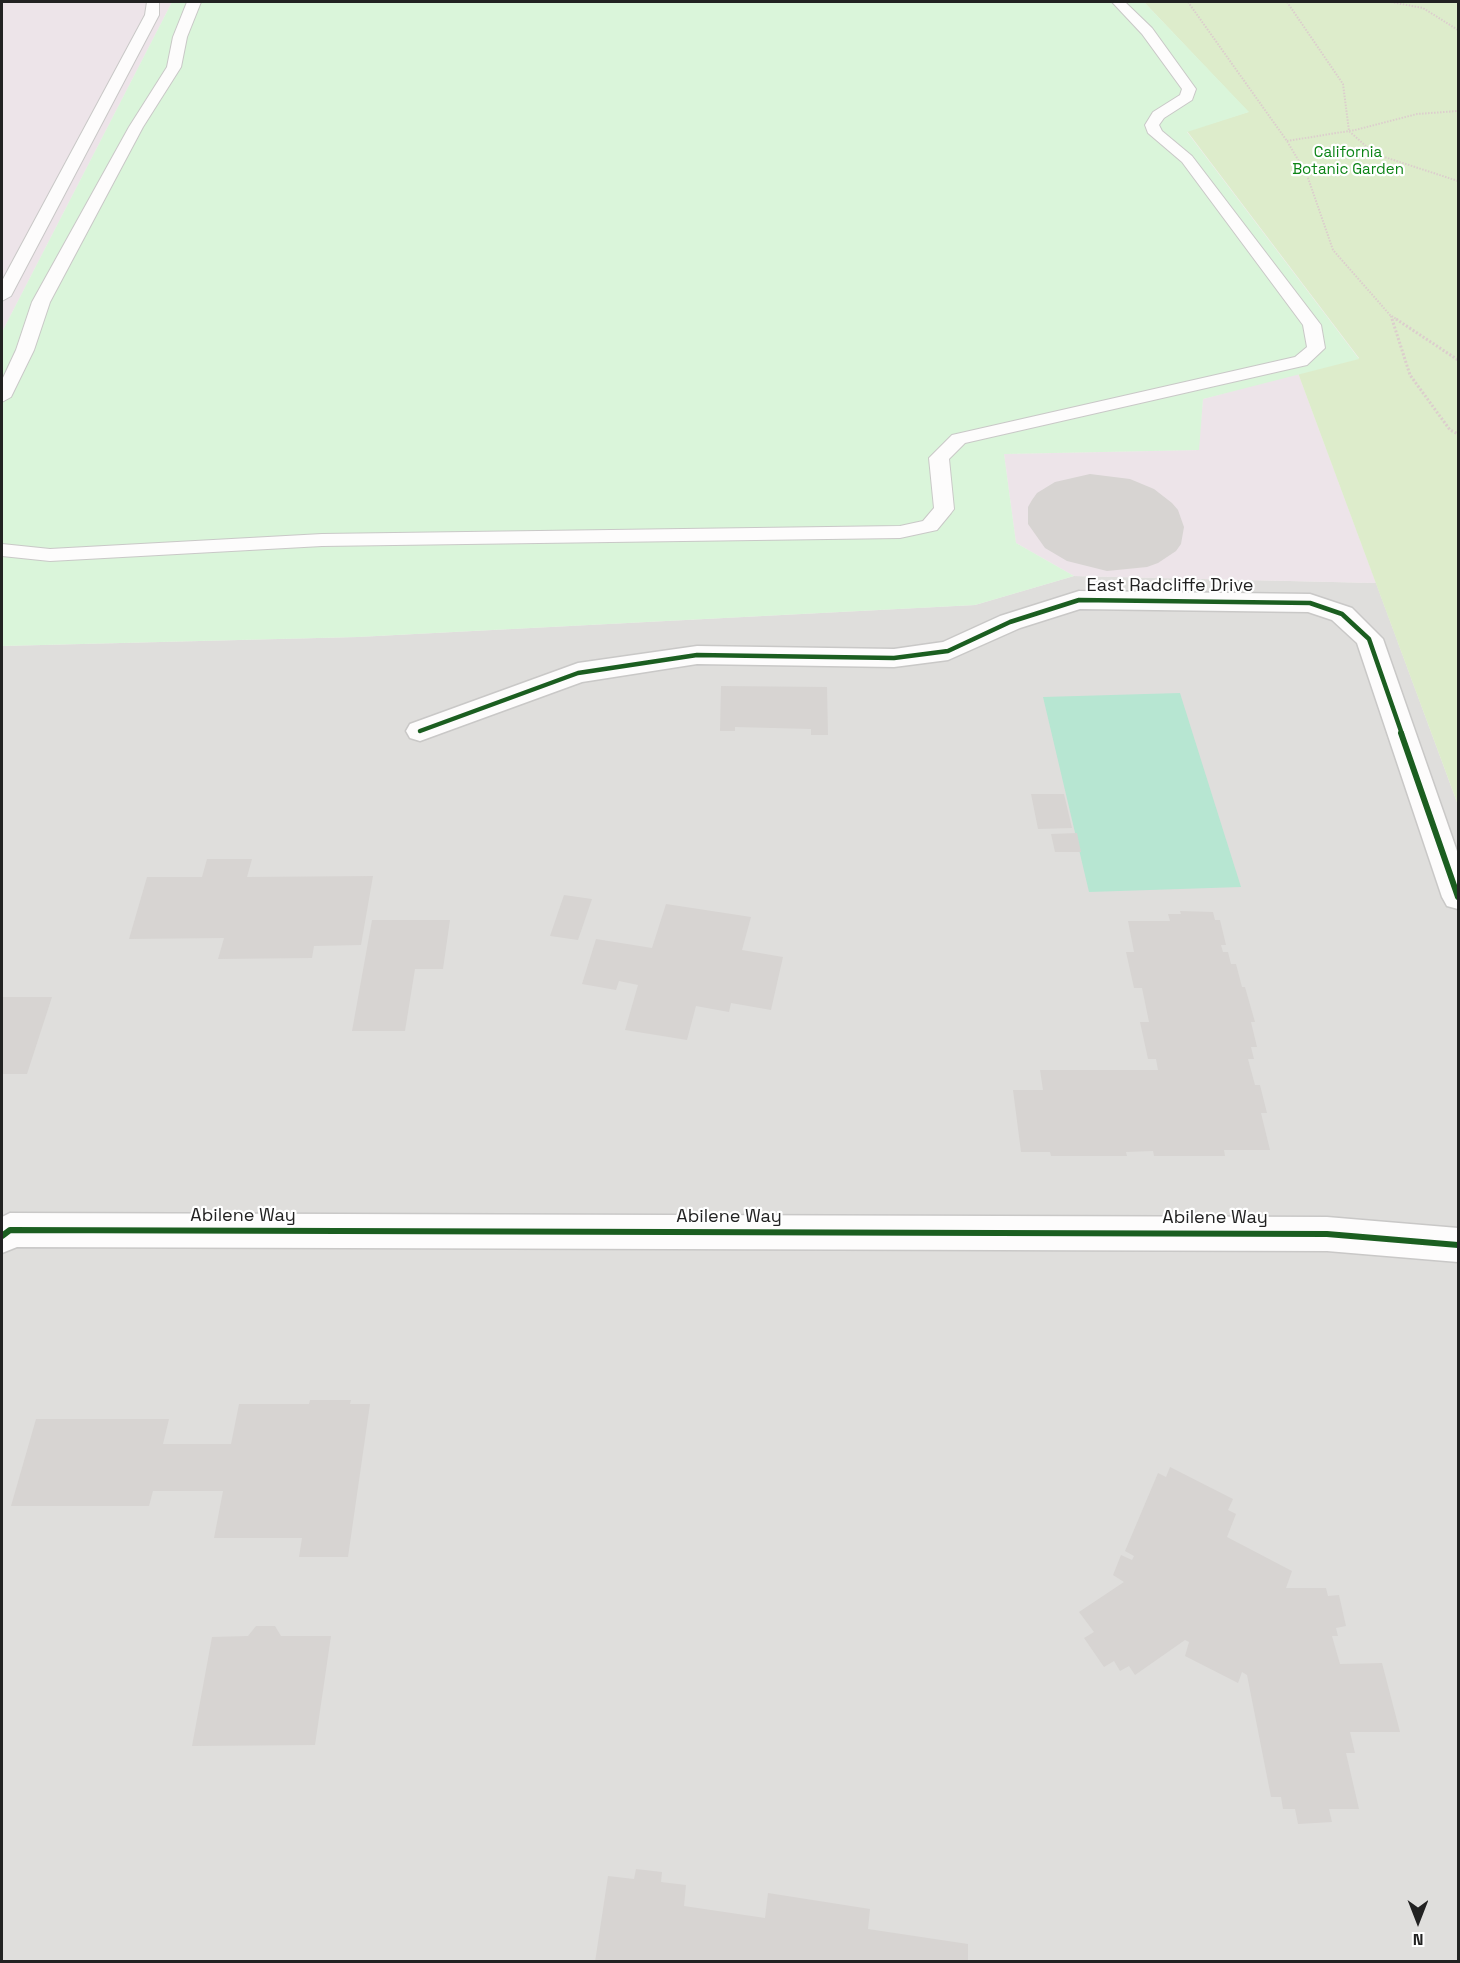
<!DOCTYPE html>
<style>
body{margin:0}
#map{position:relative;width:1460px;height:1963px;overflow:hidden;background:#f0eeeb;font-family:"Space Grotesk",sans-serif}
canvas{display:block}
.frame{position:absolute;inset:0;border:3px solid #222;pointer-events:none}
.north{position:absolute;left:1388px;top:1891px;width:60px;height:60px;-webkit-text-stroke:4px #fff;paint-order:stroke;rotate:180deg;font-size:16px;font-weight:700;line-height:24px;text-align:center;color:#222}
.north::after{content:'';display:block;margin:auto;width:21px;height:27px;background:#222;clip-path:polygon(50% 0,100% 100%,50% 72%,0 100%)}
</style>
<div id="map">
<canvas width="1460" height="1963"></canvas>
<div class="frame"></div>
<div class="north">N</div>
</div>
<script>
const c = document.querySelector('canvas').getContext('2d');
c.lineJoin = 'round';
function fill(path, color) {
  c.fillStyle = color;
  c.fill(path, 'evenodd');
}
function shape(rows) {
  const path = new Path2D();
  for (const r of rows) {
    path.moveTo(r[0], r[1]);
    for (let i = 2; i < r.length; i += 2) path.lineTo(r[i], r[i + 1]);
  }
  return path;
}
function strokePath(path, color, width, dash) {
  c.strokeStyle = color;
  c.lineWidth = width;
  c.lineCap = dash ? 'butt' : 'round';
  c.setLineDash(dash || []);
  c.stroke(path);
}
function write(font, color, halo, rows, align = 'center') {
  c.font = font + ' "Space Grotesk",sans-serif';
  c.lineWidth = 4.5;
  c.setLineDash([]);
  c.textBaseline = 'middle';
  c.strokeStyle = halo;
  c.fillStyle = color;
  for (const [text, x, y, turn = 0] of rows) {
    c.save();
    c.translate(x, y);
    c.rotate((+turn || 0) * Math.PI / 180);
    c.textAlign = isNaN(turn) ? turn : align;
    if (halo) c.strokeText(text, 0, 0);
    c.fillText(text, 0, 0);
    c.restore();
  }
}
fill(shape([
 [1074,576,1376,583,1458,805,1458,1961,2,1961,2,646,357,637,975,605]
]), '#dfdedc');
fill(shape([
 [2,2,172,2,2,332],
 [1298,373,1376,583,1074,576,1016,543,1004,454,1198,450,1203,399]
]), '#ede4e9');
fill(shape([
 [1144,2,1458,2,1458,805,1298,373,1359,358,1187,131,1248,112]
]), '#ddeccb');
fill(shape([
 [172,2,1144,2,1249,112,1187,132,1359,359,1203,399,1199,450,1004,454,1016,543,1074,576,975,605,357,637,2,646,2,332]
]), '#daf5da');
fill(shape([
 [1180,693,1241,887,1089,892,1043,697]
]), '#b7e6d2');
fill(shape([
 [1090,474,1130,479,1154,489,1172,503,1178,510,1184,527,1181,544,1176,551,1158,563,1147,567,1107,571,1067,561,1045,548,1028,524,1028,507,1032,500,1037,493,1055,482],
 [721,686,827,687,828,735,811,735,811,729,735,727,735,731,720,731],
 [1031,794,1064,794,1072,828,1038,829],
 [1077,833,1081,852,1055,852,1051,834],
 [207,859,252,859,247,877,373,876,361,945,314,946,312,958,218,959,224,938,129,939,147,877,202,877],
 [564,895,592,899,578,940,550,936],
 [666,904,751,917,742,950,783,957,771,1010,731,1003,729,1012,696,1006,687,1040,625,1030,638,985,619,981,616,990,582,984,596,939,652,948],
 [1180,911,1213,912,1215,920,1220,920,1226,945,1221,945,1223,952,1228,952,1231,964,1236,964,1242,987,1245,987,1255,1022,1251,1022,1257,1047,1251,1047,1254,1059,1248,1059,1255,1085,1260,1085,1267,1113,1261,1113,1270,1150,1224,1150,1225,1156,1154,1156,1153,1151,1126,1152,1127,1156,1051,1156,1050,1152,1021,1152,1013,1090,1043,1090,1040,1070,1158,1070,1156,1059,1148,1059,1140,1022,1149,1022,1142,988,1134,988,1126,952,1134,952,1128,921,1170,921,1168,914,1181,914],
 [372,920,450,920,443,969,415,969,405,1031,352,1031],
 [2,997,52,997,27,1074,2,1074],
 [310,1400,351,1400,350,1404,370,1404,348,1557,299,1557,302,1538,214,1538,223,1491,153,1491,149,1506,11,1506,36,1419,169,1419,163,1444,231,1444,239,1404,309,1404],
 [1170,1467,1233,1499,1228,1510,1236,1514,1227,1537,1292,1571,1286,1588,1326,1588,1328,1596,1339,1595,1346,1626,1336,1628,1338,1636,1332,1636,1340,1664,1382,1663,1400,1732,1350,1732,1355,1753,1346,1753,1359,1809,1329,1809,1332,1822,1298,1824,1295,1809,1283,1809,1281,1797,1271,1797,1247,1675,1242,1672,1238,1683,1185,1656,1189,1642,1185,1640,1135,1675,1129,1666,1120,1671,1114,1661,1104,1667,1084,1638,1094,1632,1079,1612,1124,1582,1113,1575,1121,1555,1132,1560,1134,1556,1125,1551,1158,1473,1166,1477],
 [256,1626,275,1626,281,1636,331,1636,315,1745,192,1746,212,1637,248,1636],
 [636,1869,662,1872,661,1882,686,1885,684,1906,765,1918,768,1893,870,1909,868,1929,968,1944,968,1962,595,1962,608,1876,634,1879]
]), '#d7d4d2');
const lane = shape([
 [147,2,159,2,159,15,11,296,2,301,2,281,145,15,147,2],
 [187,2,201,2,187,37,181,67,143,127,50,302,34,350,11,397,2,402,2,380,16,350,32,302,129,127,167,67,173,37,187,2],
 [1112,2,1125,2,1152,28,1196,89,1192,100,1164,118,1159,125,1162,131,1192,156,1321,325,1325,348,1307,365,965,443,949,459,954,509,951,513,937,530,900,538,322,546,50,561,2,556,2,544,50,549,322,534,900,526,923,521,934,508,929,458,952,435,1295,357,1307,347,1303,325,1182,162,1148,133,1145,125,1153,112,1180,95,1182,89,1142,34,1112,2]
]);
const street = shape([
 [1079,591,1310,594,1352,608,1383,639,1458,854,1458,909,1447,906,1442,897,1357,643,1332,620,1308,612,1080,609,1020,628,948,660,894,667,697,664,582,682,420,741,410,738,406,731,410,724,578,663,697,646,894,649,943,642,1000,616,1079,591],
 [10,1213,1327,1217,1458,1228,1458,1262,1327,1251,17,1247,2,1253,2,1217,10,1213]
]);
strokePath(lane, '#c9c8c7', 2);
strokePath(street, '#c9c8c7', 3);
strokePath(shape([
 [1188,2,1287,141,1307,175,1333,250,1390,315,1398,320],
 [1287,2,1343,84,1349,131,1375,154,1458,181],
 [1391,2,1423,8,1458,30],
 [1287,141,1355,130,1417,114,1458,111],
 [1391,316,1392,320]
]), '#dccecd', 2, [1.5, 1.5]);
strokePath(shape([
 [1392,319,1410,375,1450,430,1458,434],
 [1396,319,1458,360]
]), '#dccecd', 3, [2, 2]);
fill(lane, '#fdfcfc');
fill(street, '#fdfcfc');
strokePath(shape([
 [420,731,578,673,697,655,894,658,948,651,1010,622,1079,600,1310,603,1342,614,1369,639,1402,734]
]), '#1b5e20', 4.5);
strokePath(shape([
 [1401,733,1458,897],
 [2,1236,10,1230,1327,1234,1458,1245]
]), '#1b5e20', 6);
write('15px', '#0c8416', '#fff', [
 ["California",1348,153],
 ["Botanic Garden",1348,170]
]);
write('18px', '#222', '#fff', [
 ["East Radcliffe Drive",1170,586],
 ["Abilene Way",243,1216],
 ["Abilene Way",729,1217],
 ["Abilene Way",1215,1218]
]);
</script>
